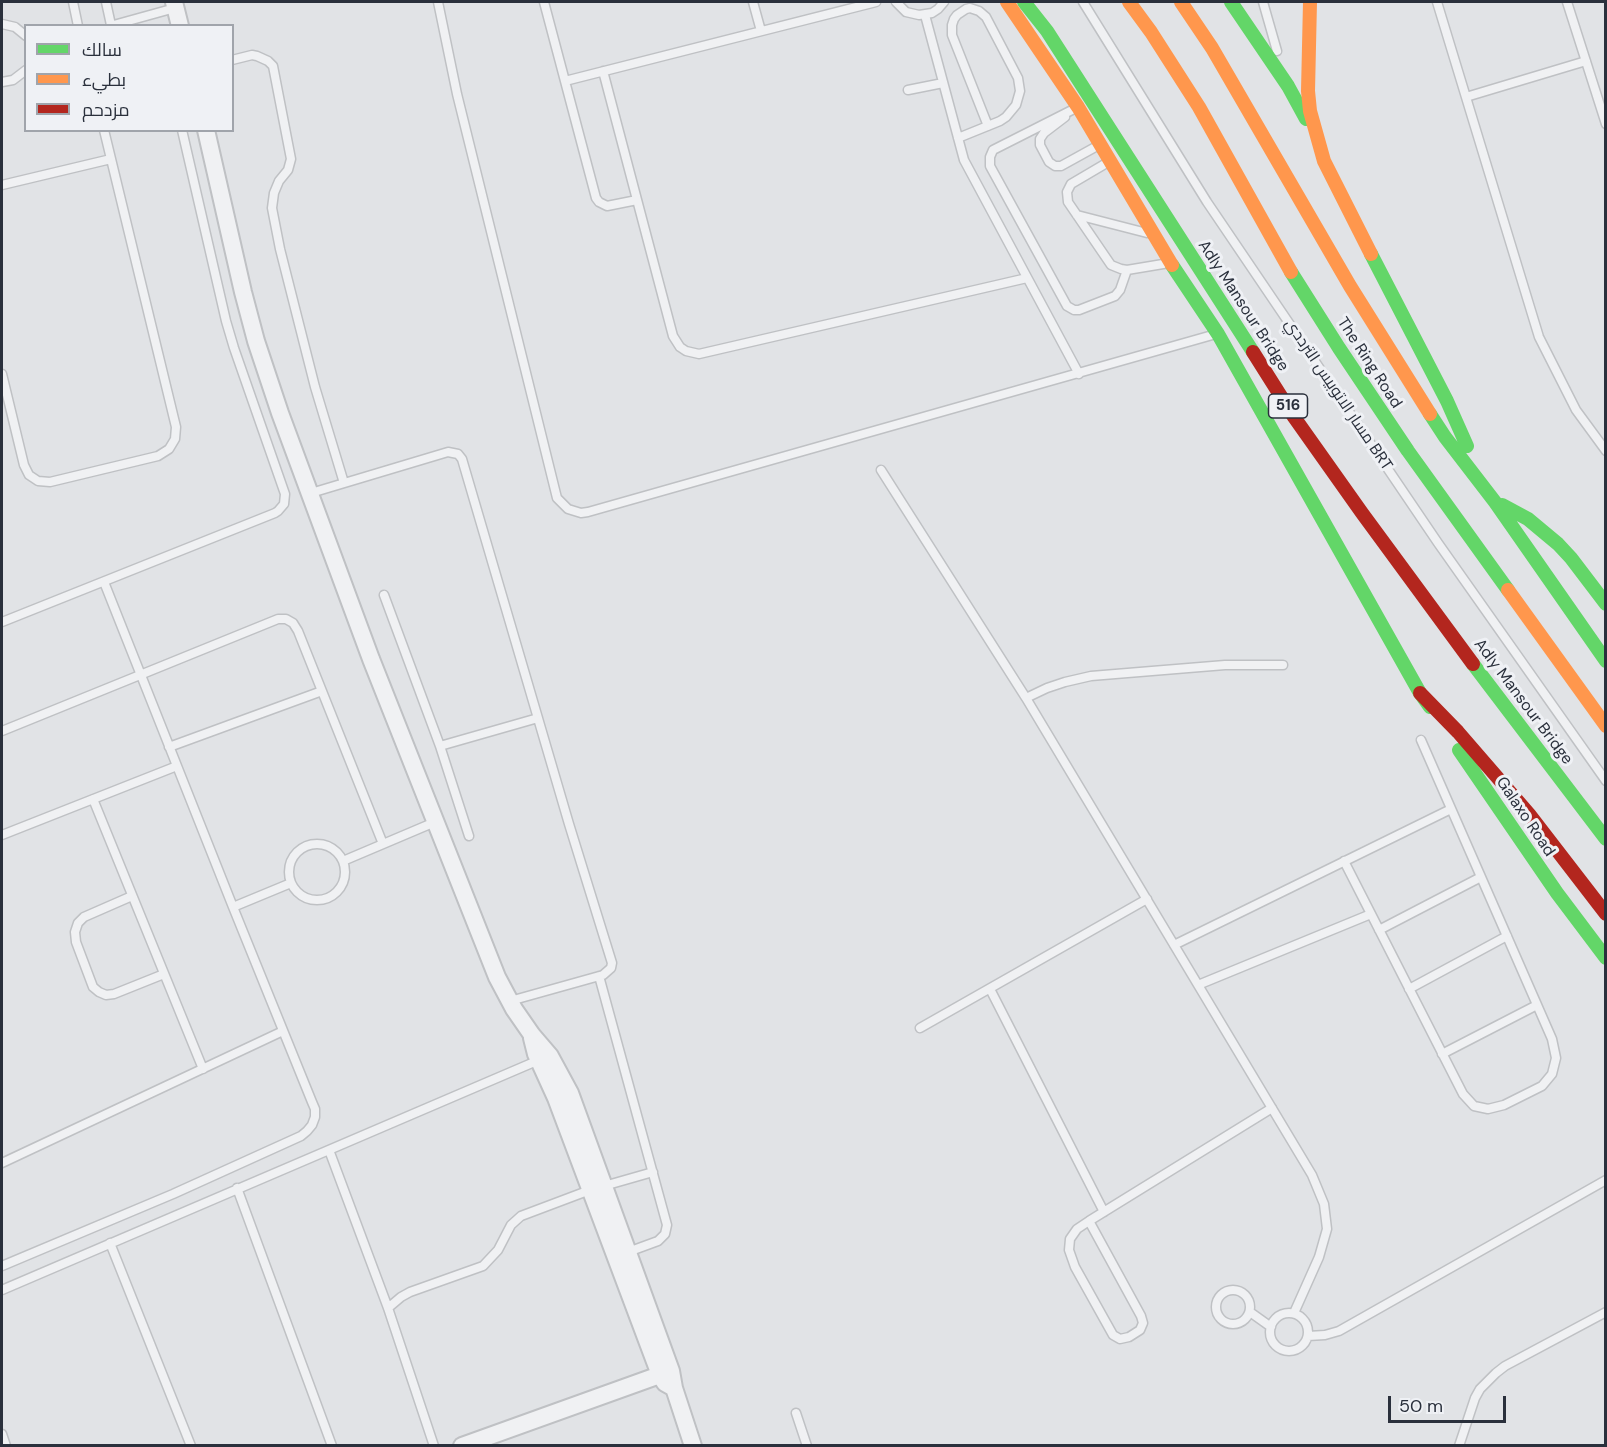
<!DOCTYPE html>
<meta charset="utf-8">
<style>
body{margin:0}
#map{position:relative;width:1607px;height:1447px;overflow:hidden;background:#e1e3e6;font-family:"DM Sans",Cairo,sans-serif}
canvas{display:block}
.frame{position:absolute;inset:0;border:3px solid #2a303c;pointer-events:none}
.legend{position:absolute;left:24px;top:24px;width:210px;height:108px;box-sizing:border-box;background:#eff1f5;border:2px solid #a0a4ab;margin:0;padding:8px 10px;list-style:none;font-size:18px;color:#2a303c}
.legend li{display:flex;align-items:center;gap:12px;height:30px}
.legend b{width:30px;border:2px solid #a0a4ab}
.scale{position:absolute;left:1388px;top:1396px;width:118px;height:27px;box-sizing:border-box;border:3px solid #2a303c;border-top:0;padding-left:8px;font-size:18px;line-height:21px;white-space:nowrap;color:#2a303c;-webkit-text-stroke:4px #eff1f5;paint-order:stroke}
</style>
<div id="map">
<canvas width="1607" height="1447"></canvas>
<div class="frame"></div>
<ul class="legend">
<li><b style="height:8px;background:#63d668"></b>سالك</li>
<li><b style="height:8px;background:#ff974d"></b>بطيء</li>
<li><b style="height:8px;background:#b3261e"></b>مزدحم</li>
</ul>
<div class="scale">50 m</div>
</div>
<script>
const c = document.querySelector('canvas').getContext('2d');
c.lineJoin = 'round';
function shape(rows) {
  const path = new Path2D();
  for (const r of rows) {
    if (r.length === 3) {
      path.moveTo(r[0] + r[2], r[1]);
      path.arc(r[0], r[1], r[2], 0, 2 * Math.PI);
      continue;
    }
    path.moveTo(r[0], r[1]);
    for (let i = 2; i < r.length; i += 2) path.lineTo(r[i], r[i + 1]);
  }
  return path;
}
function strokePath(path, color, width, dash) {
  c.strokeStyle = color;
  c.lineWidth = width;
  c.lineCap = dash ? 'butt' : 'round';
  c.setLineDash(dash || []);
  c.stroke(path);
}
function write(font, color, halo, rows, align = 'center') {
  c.font = font + ' "DM Sans",Cairo,sans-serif';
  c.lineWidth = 6;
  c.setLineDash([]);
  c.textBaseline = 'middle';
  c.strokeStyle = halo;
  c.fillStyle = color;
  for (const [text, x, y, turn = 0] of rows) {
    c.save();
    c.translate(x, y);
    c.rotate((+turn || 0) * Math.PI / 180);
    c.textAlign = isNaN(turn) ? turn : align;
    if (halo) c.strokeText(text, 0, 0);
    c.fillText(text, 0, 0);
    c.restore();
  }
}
const lane = shape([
 [73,2,78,26],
 [106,2,111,25],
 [438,2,457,94,557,498,568,509,581,513,588,512,1216,334],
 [544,2,596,198,599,202,607,206,637,200],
 [753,2,761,31],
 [896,2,906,12,919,15,932,13,938,9,944,2],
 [1083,2,1207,202,1438,543,1606,781],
 [1263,2,1277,51],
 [1437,2,1539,337,1576,410,1606,451],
 [1567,2,1606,124],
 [925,15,964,160,1079,374],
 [2,24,15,27,26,36],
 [110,26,175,8],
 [232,60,252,55,257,56,268,61,273,66,291,159,288,170,279,181,274,193,272,208,280,249,315,387,344,483],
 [603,71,673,336,680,347,686,351,699,354,1027,278],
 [565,81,876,2],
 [2,82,13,80,26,70],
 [908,90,943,83],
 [1466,97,1586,61],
 [1078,107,993,150,990,157,990,166,1067,306,1074,310,1079,310,1115,296,1120,290,1127,270],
 [1065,117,1044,133,1040,139,1040,145,1049,162,1055,166,1061,166,1099,145],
 [958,138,1000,121,1006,117,1016,105,1020,91,1018,78,986,17,979,11,970,8,966,9,957,15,954,19,952,25,952,35,988,126],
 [1110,161,1071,184,1067,192,1068,202,1111,265,1121,269,1127,270,1169,263],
 [2,185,111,159],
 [1077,215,1147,233],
 [2,374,24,465,29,475,38,481,50,482,158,456,169,449,175,439,176,427,104,130],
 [881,470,1026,698,1312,1175,1324,1204,1327,1229,1319,1257,1294,1313],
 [311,493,448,452,458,454,462,459,569,824,612,963,611,968,603,975,510,1001],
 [384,595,440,746,469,836],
 [2,622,275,513,278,511,284,504,285,494,234,348,226,321,182,130],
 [1026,698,1047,688,1065,682,1091,676,1225,665,1283,665],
 [2,731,278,619,286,619,293,623,298,631,383,844],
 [440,746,538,718],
 [169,747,322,691],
 [93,799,203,1069],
 [2,835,177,766],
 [317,872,28],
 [343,861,435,822],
 [1344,861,1463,1094,1474,1106,1488,1109,1504,1105,1542,1086,1552,1074,1556,1058,1552,1039,1421,740],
 [132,896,84,917,78,923,75,932,76,942,93,987,99,992,106,995,114,994,164,974],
 [233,907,291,883],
 [1379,930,1481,877],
 [1174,945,1451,809],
 [599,976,667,1225,665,1234,658,1241,628,1252],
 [1198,985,1371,914],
 [990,989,1104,1212],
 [1409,989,1507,936],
 [920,1028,1147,899],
 [1442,1054,1537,1005],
 [329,1150,388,1308,434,1446],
 [2,1163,283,1031],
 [237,1188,332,1446],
 [1089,1221,1141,1316,1143,1323,1140,1330,1129,1337,1120,1339,1113,1335,1075,1267,1069,1250,1070,1239,1077,1229,1089,1221,1272,1108],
 [110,1243,191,1446],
 [2,1266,173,1194,301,1136,307,1131,312,1125,315,1117,315,1109,312,1102,233,907,104,582],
 [2,1290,539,1060],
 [1233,1307,17],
 [388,1308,401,1297,410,1292,483,1266,498,1250,511,1225,521,1216,590,1190,653,1172],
 [1250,1312,1271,1327],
 [1289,1332,19],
 [1308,1336,1325,1335,1339,1331,1606,1180],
 [796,1413,807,1446],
 [2,1434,6,1446],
 [1459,1446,1475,1398,1480,1389,1496,1373,1505,1366,1606,1312]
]);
const street = shape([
 [174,2,180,26],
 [206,130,243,292,256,341,280,413,371,659,497,977,514,1009,532,1035,550,1056,570,1093,671,1371,674,1388,693,1446],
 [532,1038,536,1054,556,1098,660,1375,665,1383,674,1388],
 [462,1446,668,1372]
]);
strokePath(lane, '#bfc1c4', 11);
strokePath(street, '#bfc1c4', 20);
strokePath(lane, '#f0f1f3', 8);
strokePath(street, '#f0f1f3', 16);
strokePath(shape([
 [1024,2,1047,31,1253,352],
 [1231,2,1288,86,1306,119],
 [1371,254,1447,401,1467,446],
 [1172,265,1218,334,1420,693,1430,707],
 [1291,272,1339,348,1408,451,1508,590],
 [1430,414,1445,437,1495,502,1606,661],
 [1502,505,1528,519,1558,544,1571,558,1606,604],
 [1473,664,1606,839],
 [1459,750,1557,893,1606,958]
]), '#63d668', 14);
strokePath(shape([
 [1007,2,1078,107,1172,265],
 [1129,2,1151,32,1199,107,1291,272],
 [1181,2,1212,48,1350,286,1430,414],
 [1310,2,1308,91,1310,111,1324,161,1371,254],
 [1508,590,1606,726]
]), '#ff974d', 14);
strokePath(shape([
 [1253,352,1294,417,1362,513,1473,664],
 [1420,693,1458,732,1529,814,1606,914]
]), '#b3261e', 14);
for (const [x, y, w] of [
 [1288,406,39]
]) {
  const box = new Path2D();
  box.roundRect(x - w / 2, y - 12, w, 24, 4.5);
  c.fillStyle = '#eff1f5';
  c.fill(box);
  strokePath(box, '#2a303c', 1.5);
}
write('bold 15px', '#2a303c', null, [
 ["516",1288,406]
]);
write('16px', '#2a303c', '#eff1f5', [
 ["Adly Mansour Bridge",1243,306,57],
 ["The Ring Road",1369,363,57],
 ["مسار الاتوبيس الترددي BRT",1338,395,56],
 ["Adly Mansour Bridge",1523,702,53],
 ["Galaxo Road",1525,817,56]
]);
</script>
